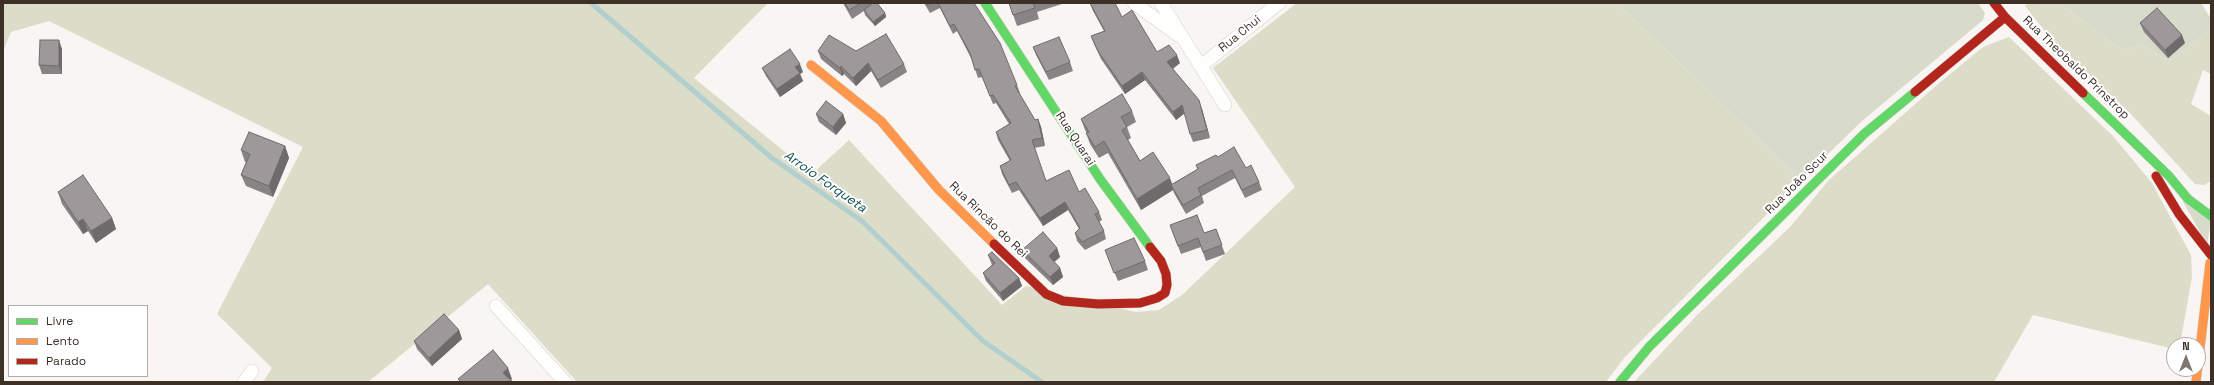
<!DOCTYPE html>
<meta charset="utf-8">
<style>
body{margin:0}
#map{position:relative;width:2214px;height:385px;overflow:hidden;background:#f8f5f2;font-family:"Space Grotesk",sans-serif}
canvas{display:block}
.frame{position:absolute;inset:0;border:4px solid #3c3027;pointer-events:none}
.legend{position:absolute;left:8px;top:305px;width:140px;height:72px;box-sizing:border-box;background:#fff;border:1px solid #b1aca9;margin:0;padding:5px 7px;list-style:none;font-size:12px;color:#3c3027}
.legend li{display:flex;align-items:center;gap:8px;height:20px}
.legend b{width:20px;border:1px solid #b1aca9}
.north{position:absolute;left:2166px;top:337px;width:40px;height:40px;box-sizing:border-box;background:#fff;border:1px solid #b1aca9;border-radius:50%;rotate:0deg;font-size:11px;font-weight:700;line-height:16px;text-align:center;color:#3c3027}
.north::after{content:'';display:block;margin:auto;width:14px;height:18px;background:#7e756e;clip-path:polygon(50% 0,100% 100%,50% 72%,0 100%)}
</style>
<div id="map">
<canvas width="2214" height="385"></canvas>
<div class="frame"></div>
<ul class="legend">
<li><b style="height:5px;background:#63d668"></b>Livre</li>
<li><b style="height:5px;background:#ff974d"></b>Lento</li>
<li><b style="height:5px;background:#b3261e"></b>Parado</li>
</ul>
<div class="north">N</div>
</div>
<script>
const c = document.querySelector('canvas').getContext('2d');
c.lineJoin = 'round';
function fill(path, color) {
  c.fillStyle = color;
  c.fill(path, 'evenodd');
}
function shape(rows) {
  const path = new Path2D();
  for (const r of rows) {
    path.moveTo(r[0], r[1]);
    for (let i = 2; i < r.length; i += 2) path.lineTo(r[i], r[i + 1]);
  }
  return path;
}
function strokePath(path, color, width, dash) {
  c.strokeStyle = color;
  c.lineWidth = width;
  c.lineCap = dash ? 'butt' : 'round';
  c.setLineDash(dash || []);
  c.stroke(path);
}
function write(font, color, halo, rows, align = 'center') {
  c.font = font + ' "Space Grotesk",sans-serif';
  c.lineWidth = 4;
  c.setLineDash([]);
  c.textBaseline = 'middle';
  c.strokeStyle = halo;
  c.fillStyle = color;
  for (const [text, x, y, turn = 0] of rows) {
    c.save();
    c.translate(x, y);
    c.rotate((+turn || 0) * Math.PI / 180);
    c.textAlign = isNaN(turn) ? turn : align;
    if (halo) c.strokeText(text, 0, 0);
    c.fillText(text, 0, 0);
    c.restore();
  }
}
fill(shape([
 [1617,3,1978,3,1985,13,1983,20,1862,121,1801,180],
 [2059,3,2201,3,2211,19,2211,29,2169,62,2143,45,2122,50],
 [2182,200,2211,221,2207,245]
]), '#d9dbca');
fill(shape([
 [3,3,768,3,694,78,812,174,849,140,1002,305,1026,286,1136,312,1159,310,1182,295,1295,187,1213,68,1297,3,1617,3,1801,180,1624,358,1606,382,577,382,488,284,368,382,263,382,272,368,217,314,303,147,49,21,11,32,3,51],
 [2029,3,2059,3,2122,50,2143,45,2169,62,2211,29,2211,74,2203,70,2191,104,2211,116,2211,181,2204,185,2195,184,2131,114,2048,35,2025,6],
 [2009,37,2113,136,2152,183,2191,255,2192,277,2180,345,2174,345,2174,349,2033,315,1994,382,1634,382,1697,315,1790,227,1829,180,1938,84,1983,47]
]), '#dbddc9');
strokePath(shape([
 [591,3,772,158,862,221,983,341,1042,382]
]), '#b2cfce', 5);
const street = shape([
 [1134,3,1178,35],
 [1161,3,1225,105],
 [1201,66,1279,3],
 [496,306,565,382],
 [244,382,252,371]
]);
const fast = shape([
 [985,3,1100,179,1150,247],
 [2083,93,2169,176,2188,199,2211,216],
 [1620,382,1649,347,1864,134,1915,92]
]);
const slow = shape([
 [811,65,881,121,939,190,994,244],
 [2196,382,2210,263]
]);
const jam = shape([
 [1994,3,2005,17,2083,93],
 [1915,92,2005,17],
 [2156,176,2179,214,2211,255],
 [994,244,1046,294,1063,301,1098,304,1140,303,1157,298,1165,293,1167,285,1166,274,1161,261,1150,247]
]);
strokePath(street, '#d8d2cc', 14);
strokePath(fast, '#d8d2cc', 10);
strokePath(slow, '#d8d2cc', 10);
strokePath(jam, '#d8d2cc', 10);
strokePath(street, '#fefefd', 13);
strokePath(fast, '#63d668', 9);
strokePath(slow, '#ff974d', 9);
strokePath(jam, '#b3261e', 9);
fill(shape([
 [843,3,871,3,871,4,885,13,886,17,875,26,865,15,864,11,852,19],
 [924,3,974,3,1017,85,1020,93,1019,93,1035,120,1038,119,1041,127,1045,146,1034,148,1046,181,1079,192,1099,212,1102,220,1099,222,1104,231,1106,239,1085,250,1077,241,1075,233,1079,229,1068,210,1043,226,1019,190,1012,193,1002,174,1000,166,1010,161,998,140,996,132,1009,124,996,103,993,104,982,77,978,78,972,60,957,31,953,34,940,8,930,13],
 [1009,3,1065,3,1037,12,1039,19,1017,26],
 [1090,3,1122,17,1157,52,1180,63,1173,69,1202,109,1210,138,1193,142,1190,134,1185,113,1176,120,1145,80,1125,94,1101,59,1094,44,1091,36,1104,31,1093,11],
 [2140,23,2185,43,2168,58,2144,32],
 [1033,47,1070,62,1073,71,1049,80,1036,55],
 [62,49,62,74,42,74,39,65],
 [818,51,856,51,904,64,907,72,881,88,871,71,856,86,844,74,842,76,821,59],
 [762,68,803,72,800,74,803,81,780,97,766,76],
 [1132,111,1136,122,1127,127,1131,138,1128,140,1140,161,1172,184,1198,169,1196,165,1218,157,1246,168,1259,182,1262,190,1245,198,1235,178,1202,196,1204,203,1186,214,1174,193,1173,190,1141,210,1108,153,1099,158,1090,144,1086,133,1087,133,1085,130,1081,119],
 [816,114,843,114,846,123,836,135,819,122],
 [285,146,289,158,273,197,246,186,241,175,246,162,245,162,241,150],
 [58,192,112,218,116,229,96,243,88,231,83,234,62,204],
 [1170,225,1204,233,1216,229,1225,254,1206,261,1201,247,1181,254],
 [1057,248,1060,257,1054,262,1060,268,1063,277,1053,285,1025,258,1022,250],
 [1105,250,1145,261,1148,270,1118,281],
 [988,255,1019,278,1022,286,1003,301,986,281,983,273,992,265],
 [459,330,462,339,432,366,417,349,414,341]
]), '#888385');
fill(shape([
 [885,13,886,17,875,26,873,22],
 [2182,35,2185,43,2168,58,2165,50],
 [59,40,62,49,62,74,59,66],
 [1177,55,1180,63,1170,70,1167,62],
 [868,63,871,71,856,86,853,78],
 [800,64,803,72,800,74,803,81,780,97,777,89,795,67],
 [841,66,844,74,842,76,840,68],
 [1142,72,1145,80,1125,94,1122,86],
 [1199,100,1202,109,1210,138,1207,130],
 [1182,105,1185,113,1176,120,1173,112],
 [843,114,846,123,836,135,833,127],
 [1038,119,1041,127,1045,146,1042,138],
 [285,146,289,158,273,197,269,186],
 [1170,178,1174,189,1171,185,1173,190,1141,210,1137,199],
 [1065,202,1068,210,1043,226,1040,218],
 [112,218,116,229,96,243,91,231],
 [83,219,88,231,83,234,78,222],
 [1057,248,1060,257,1052,264,1049,256],
 [1060,268,1063,277,1053,285,1050,277],
 [1019,278,1022,286,1003,301,1000,293],
 [459,330,462,339,432,366,429,358],
 [508,368,512,379,508,382,503,373]
]), '#6f6a6c');
const building = shape([
 [845,3,861,3,849,10,845,3],
 [873,3,877,3,885,13,873,22,864,10,873,3],
 [926,3,931,3,927,5,926,3],
 [938,3,974,3,1000,43,1017,85,1015,86,1035,120,1038,119,1042,138,1032,140,1046,181,1069,170,1079,192,1085,188,1099,212,1095,214,1104,231,1082,242,1075,233,1080,228,1065,202,1040,218,1016,182,1009,185,1000,166,1011,160,996,132,1011,123,993,95,990,96,979,69,975,70,970,53,954,24,950,26,938,3],
 [1009,3,1033,3,1035,8,1013,15,1009,3],
 [1090,3,1115,3,1122,17,1132,10,1157,52,1169,45,1177,55,1167,62,1199,100,1207,130,1190,134,1182,105,1173,112,1142,72,1122,86,1098,51,1091,36,1105,31,1090,3],
 [2157,8,2182,35,2165,50,2140,23,2157,8],
 [886,34,904,64,878,80,868,63,853,78,841,66,840,68,818,51,829,35,856,51,886,34],
 [1059,37,1070,62,1046,72,1033,47,1059,37],
 [40,40,59,40,59,66,39,65,40,40],
 [790,49,800,64,795,67,800,73,777,89,762,68,790,49],
 [1122,94,1132,111,1121,117,1127,127,1122,130,1140,161,1153,152,1170,178,1137,199,1104,141,1095,147,1086,133,1089,132,1081,119,1122,94],
 [826,101,843,114,833,127,816,114,826,101],
 [249,132,285,146,269,186,241,175,250,154,241,150,249,132],
 [1234,147,1246,168,1251,165,1259,182,1242,190,1232,170,1198,188,1201,195,1183,205,1171,185,1198,169,1196,165,1216,155,1218,157,1234,147],
 [83,175,112,218,91,231,83,219,78,222,58,192,83,175],
 [1197,215,1204,233,1216,229,1222,245,1203,252,1198,238,1178,246,1170,225,1197,215],
 [1043,232,1057,248,1049,256,1060,268,1050,277,1022,250,1043,232],
 [1134,238,1145,261,1114,273,1105,250,1134,238],
 [992,252,1019,278,1000,293,983,273,995,263,988,255,992,252],
 [444,314,459,330,429,358,414,341,444,314],
 [493,350,508,368,503,373,513,382,461,382,458,379,493,350]
]);
fill(building, '#9e989b');
strokePath(building, '#6f6a6c', 1);
write('12px', '#3c3027', '#fff', [
 ["Rua Chui",1240,34,-39],
 ["Rua Theobaldo Prinstrop",2076,68,44],
 ["Rua Quarai",1075,139,57],
 ["Rua João Scur",1797,183,-45],
 ["Rua Rincão do Rei",988,220,44]
]);
write('italic 13px', '#145252', '#fff', [
 ["Arroio Forqueta",825,182,35]
]);
</script>
